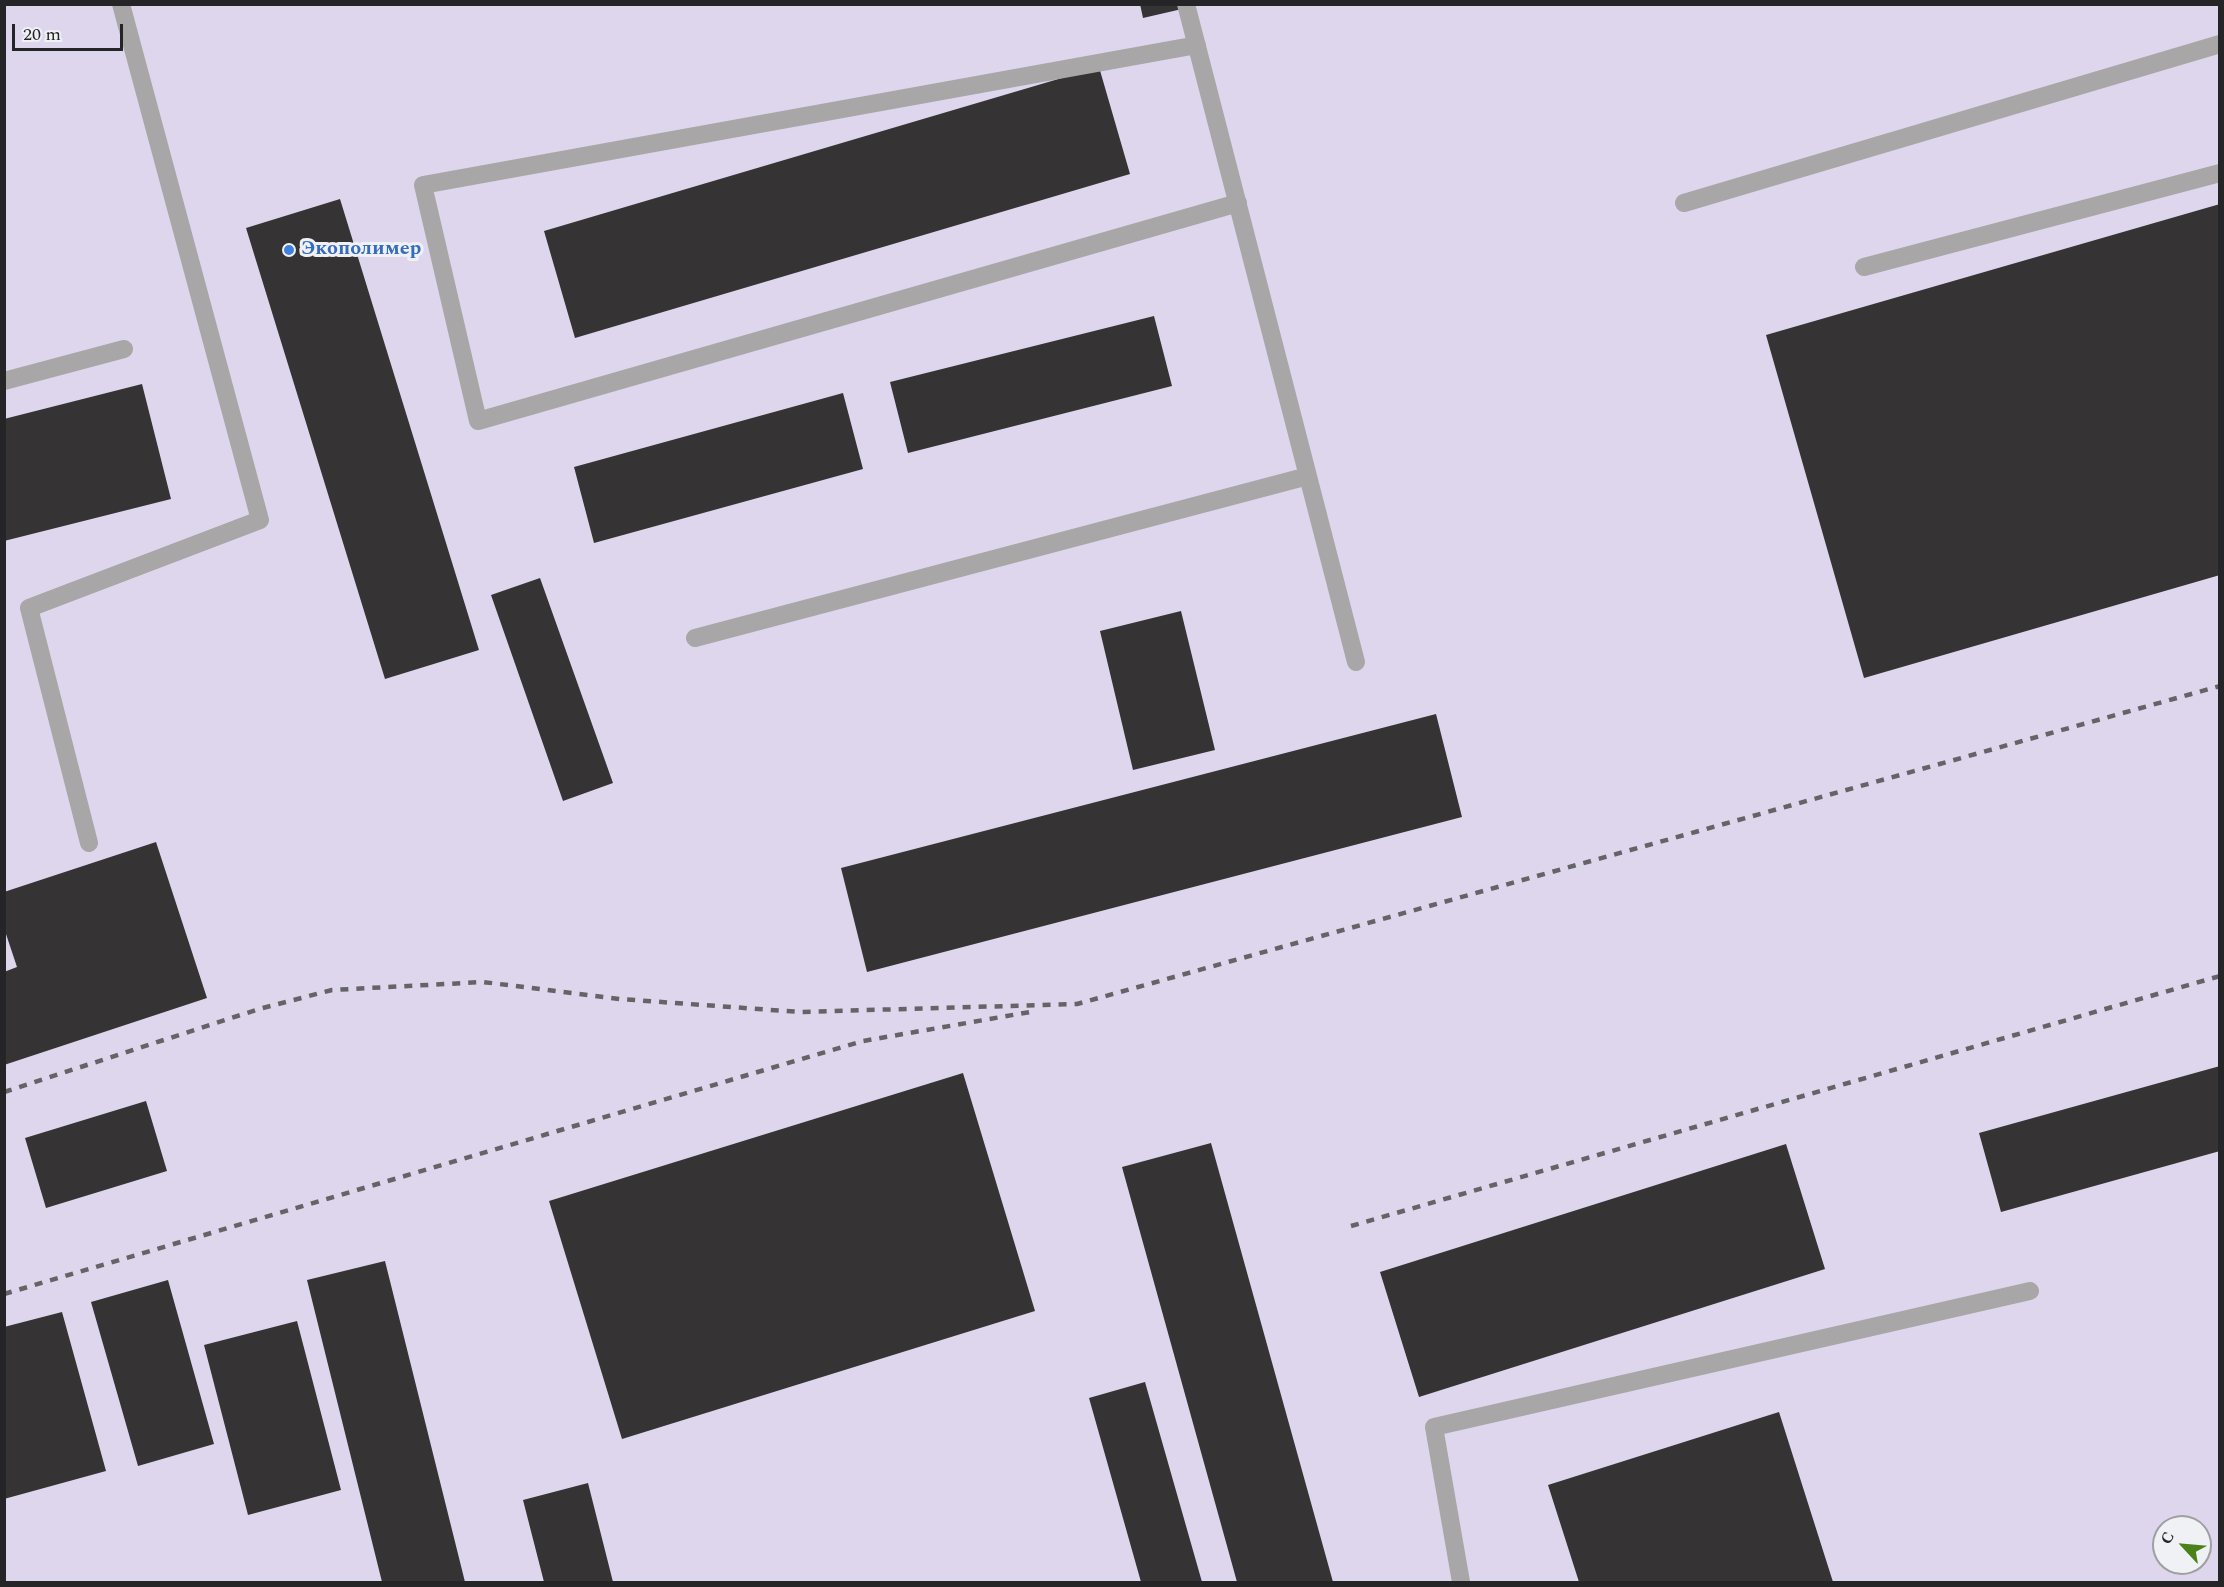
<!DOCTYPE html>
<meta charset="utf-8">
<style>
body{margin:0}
#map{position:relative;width:2224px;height:1587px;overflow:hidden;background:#e2e4e8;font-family:Spectral,serif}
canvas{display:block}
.frame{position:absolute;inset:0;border:6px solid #252527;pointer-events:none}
.north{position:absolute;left:2152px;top:1515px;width:60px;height:60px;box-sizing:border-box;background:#f0f1f5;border:2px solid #9f9fa3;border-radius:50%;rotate:296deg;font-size:16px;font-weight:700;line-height:24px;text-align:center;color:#252527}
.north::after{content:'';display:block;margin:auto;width:21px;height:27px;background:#4a8118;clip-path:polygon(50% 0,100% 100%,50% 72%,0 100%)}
.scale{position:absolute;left:12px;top:24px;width:111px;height:27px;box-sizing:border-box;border:3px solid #252527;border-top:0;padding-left:8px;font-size:18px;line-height:21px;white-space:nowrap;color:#252527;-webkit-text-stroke:4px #f0f1f5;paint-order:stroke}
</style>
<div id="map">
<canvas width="2224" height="1587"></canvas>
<div class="frame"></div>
<div class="north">С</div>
<div class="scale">20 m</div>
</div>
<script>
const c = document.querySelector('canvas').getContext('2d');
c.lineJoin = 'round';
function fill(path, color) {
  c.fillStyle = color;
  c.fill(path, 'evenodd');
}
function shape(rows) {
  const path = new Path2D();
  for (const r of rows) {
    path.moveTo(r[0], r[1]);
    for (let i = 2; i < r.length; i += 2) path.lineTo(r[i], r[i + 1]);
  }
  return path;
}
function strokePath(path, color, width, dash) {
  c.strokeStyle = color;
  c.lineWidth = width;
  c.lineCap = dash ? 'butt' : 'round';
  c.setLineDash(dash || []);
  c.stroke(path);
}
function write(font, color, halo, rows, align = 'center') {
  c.font = font + ' Spectral,serif';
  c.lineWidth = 6;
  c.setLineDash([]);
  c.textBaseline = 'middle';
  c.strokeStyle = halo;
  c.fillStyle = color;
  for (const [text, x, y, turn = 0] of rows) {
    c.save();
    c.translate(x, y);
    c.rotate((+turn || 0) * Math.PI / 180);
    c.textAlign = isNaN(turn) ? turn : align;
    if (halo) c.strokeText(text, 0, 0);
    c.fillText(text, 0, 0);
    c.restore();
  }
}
fill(shape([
 [5,5,2219,5,2219,1582,5,1582],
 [2164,1527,2200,1527,2200,1563,2164,1563]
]), '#ddd6ec');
fill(shape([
 [1140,4,1180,4,1182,9,1143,18],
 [1099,67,1130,174,575,338,544,231],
 [340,199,479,650,385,679,246,228],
 [2220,204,2220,575,1864,678,1766,335],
 [1154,316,1172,386,908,453,890,382],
 [142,384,171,499,4,541,4,419],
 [843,393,863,469,594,543,574,467],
 [540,578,613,783,563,801,491,595],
 [1181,611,1215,750,1133,770,1100,631],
 [1436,714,1462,817,867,972,841,868],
 [156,842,207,998,4,1065,4,972,17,967,4,928,4,892],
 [2220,1066,2220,1151,2001,1212,1979,1133],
 [963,1073,1035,1311,622,1439,549,1201],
 [146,1101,167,1171,46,1208,25,1138],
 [1211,1143,1333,1582,1237,1582,1122,1167],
 [1786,1144,1825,1269,1419,1397,1380,1272],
 [385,1261,465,1582,382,1582,307,1280],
 [168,1280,214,1444,138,1466,91,1302],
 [62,1312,106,1471,4,1499,4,1327],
 [297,1321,341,1490,248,1515,204,1345],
 [1145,1382,1202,1582,1141,1582,1089,1398],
 [1779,1412,1833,1582,1579,1582,1548,1485],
 [588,1483,613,1582,544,1582,523,1500]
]), '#363334');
strokePath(shape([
 [1186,4,1356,662],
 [1197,45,423,185,478,421,1238,203],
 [1684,203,2220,44],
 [1864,267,2220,173],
 [4,381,124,349],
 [695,638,1308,476],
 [89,843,29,608,260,520,121,4],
 [1461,1582,1434,1427,2030,1291]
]), '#a8a6a6', 18);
strokePath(shape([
 [4,1092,259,1009,332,990,483,982,620,999,800,1012,1077,1004,2220,686],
 [1351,1226,2220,976],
 [4,1294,863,1041,1030,1012]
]), '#646467', 4.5, [8, 8]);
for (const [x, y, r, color] of [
 [289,250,6,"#3f7fe0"]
]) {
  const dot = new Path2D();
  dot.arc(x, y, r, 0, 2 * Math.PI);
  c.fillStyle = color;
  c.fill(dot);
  strokePath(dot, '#f0f1f5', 2);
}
write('bold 20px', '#366cbe', '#f0f1f5', [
 ["Экополимер",301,250]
], 'left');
</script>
